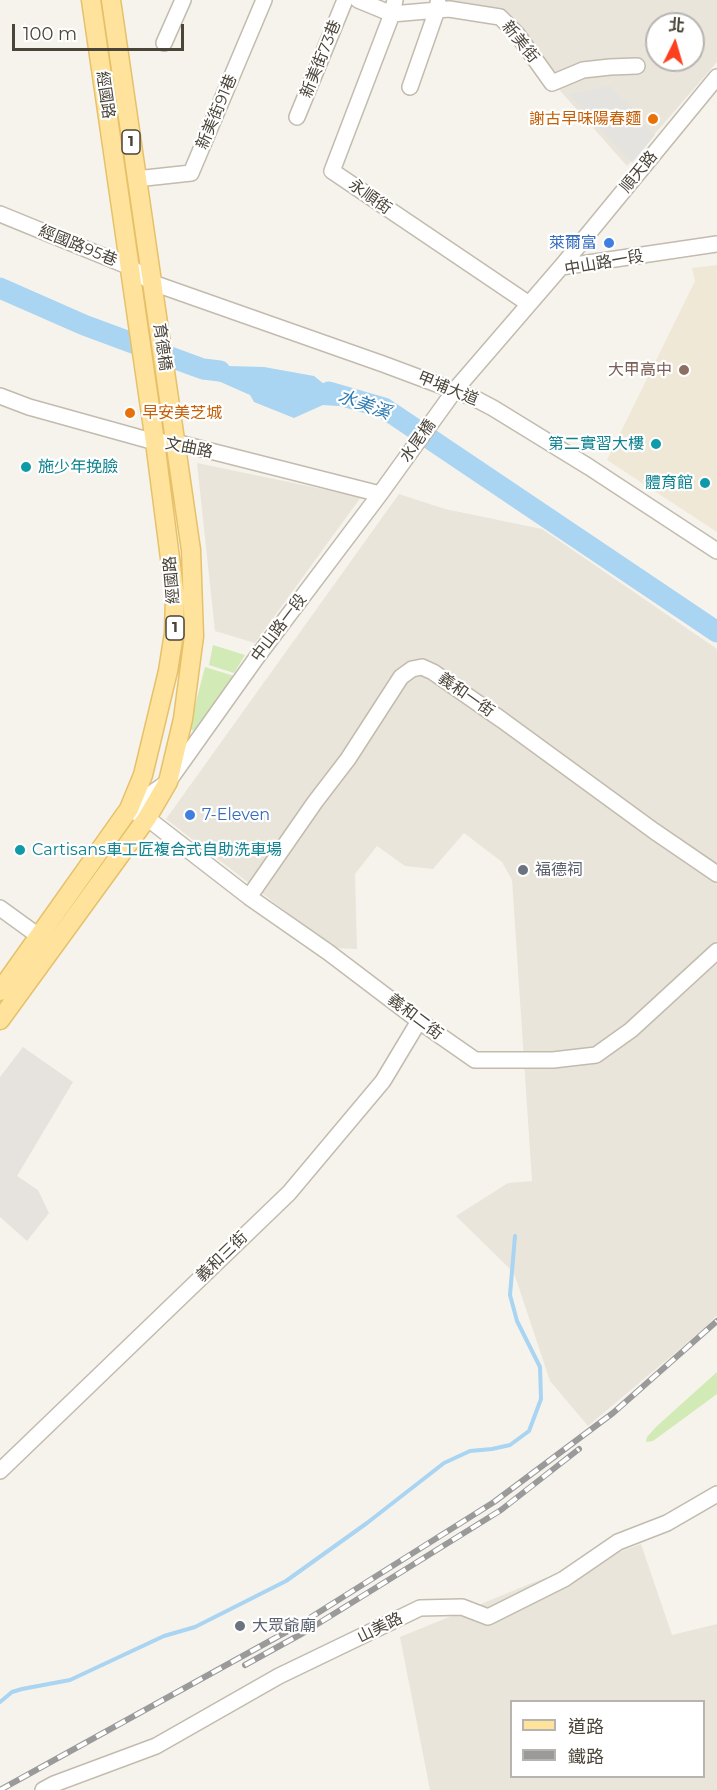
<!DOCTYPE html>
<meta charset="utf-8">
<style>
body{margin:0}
#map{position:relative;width:717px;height:1790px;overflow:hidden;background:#f6f3ec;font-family:Montserrat,"Noto Sans TC",sans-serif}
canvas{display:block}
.legend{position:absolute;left:510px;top:1700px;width:195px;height:78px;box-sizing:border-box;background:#fff;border:2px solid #b7b4b0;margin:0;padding:8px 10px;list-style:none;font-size:18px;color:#4b4439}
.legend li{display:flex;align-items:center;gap:12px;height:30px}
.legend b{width:30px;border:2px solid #b7b4b0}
.north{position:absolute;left:645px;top:12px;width:60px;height:60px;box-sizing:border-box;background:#fff;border:2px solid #b7b4b0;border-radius:50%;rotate:5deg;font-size:16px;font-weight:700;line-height:24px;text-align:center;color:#4b4439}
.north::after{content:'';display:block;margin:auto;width:21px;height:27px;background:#fc3f1d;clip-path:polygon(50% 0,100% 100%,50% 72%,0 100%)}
.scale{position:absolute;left:12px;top:24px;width:172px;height:27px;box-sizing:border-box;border:3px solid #4b4439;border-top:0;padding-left:8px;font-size:18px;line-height:21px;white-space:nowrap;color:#4b4439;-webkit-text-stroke:4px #fff;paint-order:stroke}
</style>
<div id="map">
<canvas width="717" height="1790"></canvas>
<ul class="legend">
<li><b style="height:8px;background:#ffe39c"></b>道路</li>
<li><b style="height:8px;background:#9a9a9a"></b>鐵路</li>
</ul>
<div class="north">北</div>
<div class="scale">100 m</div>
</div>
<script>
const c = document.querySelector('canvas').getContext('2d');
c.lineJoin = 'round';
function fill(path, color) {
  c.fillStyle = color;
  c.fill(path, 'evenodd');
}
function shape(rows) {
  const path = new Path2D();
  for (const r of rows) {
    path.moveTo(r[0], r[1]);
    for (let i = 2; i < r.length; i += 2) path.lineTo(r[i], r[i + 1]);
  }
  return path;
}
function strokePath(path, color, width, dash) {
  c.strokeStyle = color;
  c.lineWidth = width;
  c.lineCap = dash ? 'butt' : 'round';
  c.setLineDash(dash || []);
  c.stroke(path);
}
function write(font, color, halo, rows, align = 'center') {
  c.font = font + ' Montserrat,"Noto Sans TC",sans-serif';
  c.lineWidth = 4.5;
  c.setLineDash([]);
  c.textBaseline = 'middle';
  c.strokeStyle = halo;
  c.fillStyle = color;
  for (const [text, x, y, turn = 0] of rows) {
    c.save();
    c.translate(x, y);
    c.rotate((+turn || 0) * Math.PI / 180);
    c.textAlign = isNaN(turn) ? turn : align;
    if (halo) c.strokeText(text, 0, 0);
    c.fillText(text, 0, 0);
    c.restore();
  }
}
fill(shape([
 [444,0,717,0,717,62,627,166,547,76,507,13,443,1],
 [657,24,693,24,693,60,657,60],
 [197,463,361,497,255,643,215,631],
 [399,494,445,509,542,529,717,649,717,1315,707,1326,588,1426,550,1381,514,1273,456,1216,508,1183,532,1181,512,880,502,862,464,833,433,869,405,866,377,846,355,874,357,949,333,948,166,819],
 [641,1544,672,1635,717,1624,717,1790,430,1790,400,1637,537,1581],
 [512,1702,704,1702,704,1776,512,1776]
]), '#eae5da');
fill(shape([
 [23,1047,73,1082,17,1176,38,1190,49,1213,27,1241,0,1217,0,1077]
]), '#e6e2dd');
fill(shape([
 [717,265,717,532,607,460,695,281,692,268]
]), '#efe8d6');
fill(shape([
 [213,645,245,655,234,673,209,665],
 [205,667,234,676,194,731,189,729],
 [717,1372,717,1394,653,1441,646,1442,647,1437,657,1426]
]), '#d2eab5');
fill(shape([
 [609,86,637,112,636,117,655,135,632,163,569,94]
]), '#e5e3e0');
fill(shape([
 [192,365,264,367,314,376,324,384,357,400,338,406,323,405,294,418,254,402,250,395,198,372]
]), '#a9d4f2');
strokePath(shape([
 [0,1702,12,1692,22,1689,70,1680,164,1636,195,1627,286,1581,367,1523,444,1463,470,1451,492,1449,510,1445,529,1431,541,1399,540,1367,517,1321,510,1295,515,1236]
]), '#a9d4f2', 4);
strokePath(shape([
 [0,288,84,325,192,365,203,369,220,371],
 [329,392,384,408,717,632]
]), '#a9d4f2', 21);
const minor = shape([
 [358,0,392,14,449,9,500,17,517,34,552,83,583,70,610,67,637,66],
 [395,0,392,14,332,171,529,304],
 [164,43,183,0],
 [717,77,561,267,455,390,380,494,257,657,168,782,129,809,147,818,249,897,328,952,419,1021,475,1060,553,1060,596,1055,631,1030,717,951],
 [410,87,437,10,438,3],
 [297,117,345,0],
 [136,179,191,173,264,0],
 [0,214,130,267,153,283,383,364,474,398,493,408,589,467,717,551],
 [561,267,717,244],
 [0,396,29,407,155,442,175,442,380,494],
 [249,897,315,802,348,759,401,677,412,669,422,667,433,672,502,720,654,831,717,874],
 [0,908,40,937],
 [0,1471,289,1193,383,1081,419,1021],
 [43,1790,54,1784,156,1746,279,1676,420,1608,462,1607,488,1617,564,1579,618,1542,667,1523,717,1494]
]);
const major = shape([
 [0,991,129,809,143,775,168,671,174,633,175,597,155,442,91,0],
 [0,1020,147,818,168,782,183,719,194,636,191,550,111,0]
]);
strokePath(minor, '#c2bbae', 18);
strokePath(major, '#e6c16a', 21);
strokePath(minor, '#fff', 15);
strokePath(major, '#ffe39c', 18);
const rail = shape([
 [245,1665,303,1633,501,1510,579,1449],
 [0,1790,297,1626,494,1502,613,1413,717,1321]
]);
strokePath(rail, '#9a9a9a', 6);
strokePath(rail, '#fff', 4, [11]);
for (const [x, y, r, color] of [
 [653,119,6,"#e8710a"],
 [609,243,6,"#3f7fe0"],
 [684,370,6,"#8d6e63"],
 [130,413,6,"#e8710a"],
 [656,444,6,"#0f9aa8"],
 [26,467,6,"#0f9aa8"],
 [705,483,6,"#0f9aa8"],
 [190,815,6,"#3f7fe0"],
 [20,850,6,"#0f9aa8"],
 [523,870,6,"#6b7280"],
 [240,1626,6,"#6b7280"]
]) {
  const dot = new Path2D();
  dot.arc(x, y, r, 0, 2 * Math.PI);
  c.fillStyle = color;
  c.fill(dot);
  strokePath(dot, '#fff', 2);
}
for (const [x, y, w] of [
 [131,142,18],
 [175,628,18]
]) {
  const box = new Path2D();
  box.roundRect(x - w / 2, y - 12, w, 24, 4.5);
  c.fillStyle = '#fff';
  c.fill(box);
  strokePath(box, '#4b4439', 1.5);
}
write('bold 15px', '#4b4439', null, [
 ["1",131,142],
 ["1",175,628]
]);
write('16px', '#4b4439', '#fff', [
 ["新美街",520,42,51],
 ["新美街73巷",321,59,-68],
 ["經國路",105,95,82],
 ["新美街91巷",217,112,-67],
 ["順天路",639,172,-51],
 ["永順街",370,197,35],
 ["經國路95巷",78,246,22],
 ["中山路一段",604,263,-10],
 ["育德橋",162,347,82],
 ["甲埔大道",448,389,22],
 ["水尾橋",418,441,-54],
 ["文曲路",189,448,11],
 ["經國路",172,580,-95],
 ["中山路一段",279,628,-53],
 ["義和一街",466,695,35],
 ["義和二街",415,1017,37],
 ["義和三街",222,1257,-44],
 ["山美路",380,1628,-26]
]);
write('16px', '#c56008', '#fff', [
 ["謝古早味陽春麵",641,119],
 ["早安美芝城",142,413,"left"]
], 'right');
write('16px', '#366cbe', '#fff', [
 ["萊爾富",597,243],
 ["7-Eleven",202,815,"left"]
], 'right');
write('16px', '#785e54', '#fff', [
 ["大甲高中",672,370]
], 'right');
write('16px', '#0d838f', '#fff', [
 ["第二實習大樓",644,444],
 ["施少年挽臉",38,467,"left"],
 ["體育館",693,483],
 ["Cartisans車工匠複合式自助洗車場",32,850,"left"]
], 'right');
write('16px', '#5b616d', '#fff', [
 ["福德祠",535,870],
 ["大眾爺廟",252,1626]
], 'left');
write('italic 18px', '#2e7ab2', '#fff', [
 ["水美溪",364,405,20]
]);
</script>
